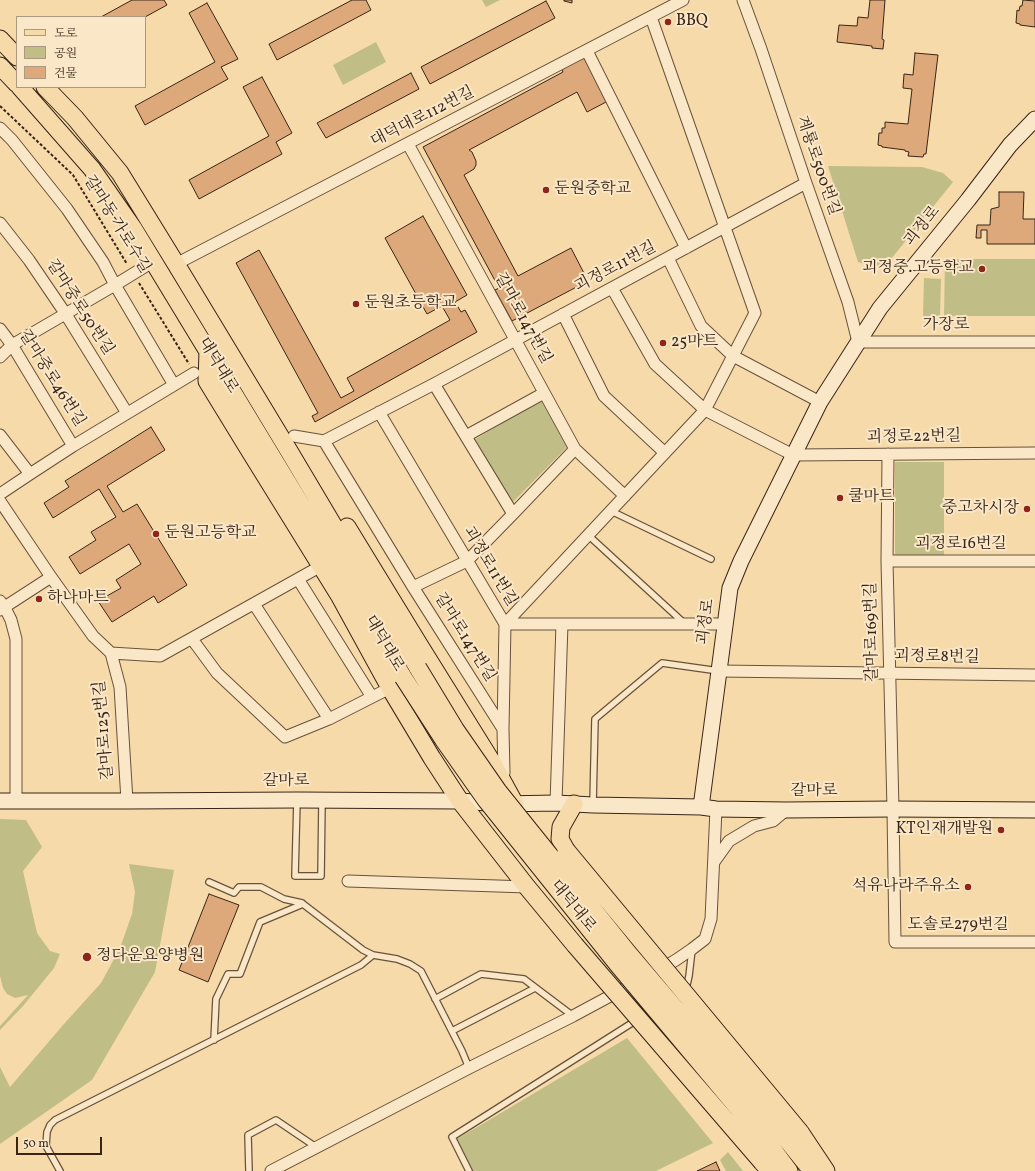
<!DOCTYPE html>
<meta charset="utf-8">
<style>
body{margin:0}
#map{position:relative;width:1035px;height:1171px;overflow:hidden;background:#f6daaa;font-family:Vollkorn,"Noto Serif KR",serif}
canvas{display:block}
.legend{position:absolute;left:16px;top:16px;width:130px;height:72px;box-sizing:border-box;background:#f9e7c8;border:1px solid #ac9981;margin:0;padding:5px 7px;list-style:none;font-size:12px;color:#392417}
.legend li{display:flex;align-items:center;gap:8px;height:20px}
.legend b{width:20px;border:1px solid #ac9981}
.scale{position:absolute;left:16px;top:1137px;width:86px;height:18px;box-sizing:border-box;border:2px solid #392417;border-top:0;padding-left:5px;font-size:12px;line-height:14px;white-space:nowrap;color:#392417;-webkit-text-stroke:3px #f9e7c8;paint-order:stroke}
</style>
<div id="map">
<canvas width="1035" height="1171"></canvas>
<ul class="legend">
<li><b style="height:5px;background:#f6daaa"></b>도로</li>
<li><b style="height:11px;background:#c0be86"></b>공원</li>
<li><b style="height:11px;background:#dea97a"></b>건물</li>
</ul>
<div class="scale">50 m</div>
</div>
<script>
const c = document.querySelector('canvas').getContext('2d');
c.lineJoin = 'round';
function fill(path, color) {
  c.fillStyle = color;
  c.fill(path, 'evenodd');
}
function shape(rows) {
  const path = new Path2D();
  for (const r of rows) {
    path.moveTo(r[0], r[1]);
    for (let i = 2; i < r.length; i += 2) path.lineTo(r[i], r[i + 1]);
  }
  return path;
}
function strokePath(path, color, width, dash) {
  c.strokeStyle = color;
  c.lineWidth = width;
  c.lineCap = dash ? 'butt' : 'round';
  c.setLineDash(dash || []);
  c.stroke(path);
}
function write(font, color, halo, rows, align = 'center') {
  c.font = font + ' Vollkorn,"Noto Serif KR",serif';
  c.lineWidth = 4;
  c.setLineDash([]);
  c.textBaseline = 'middle';
  c.strokeStyle = halo;
  c.fillStyle = color;
  for (const [text, x, y, turn = 0] of rows) {
    c.save();
    c.translate(x, y);
    c.rotate((+turn || 0) * Math.PI / 180);
    c.textAlign = isNaN(turn) ? turn : align;
    if (halo) c.strokeText(text, 0, 0);
    c.fillText(text, 0, 0);
    c.restore();
  }
}
fill(shape([
 [482,0,500,0,486,7],
 [376,42,386,62,343,85,333,65],
 [828,166,922,167,943,173,953,182,883,269,858,262],
 [945,259,1035,259,1035,316,944,316],
 [924,278,941,279,940,316,923,316],
 [541,400,568,446,511,504,474,440],
 [895,462,944,462,944,555,895,555],
 [0,819,26,820,42,847,23,871,37,933,50,951,60,954,54,968,23,1006,0,1030,0,1026,28,995,15,998,7,994,3,988,0,976],
 [129,864,174,870,155,972,92,1080,0,1144,0,1067,10,1087,63,1025,101,983,120,948,132,914,135,892],
 [627,1038,713,1143,656,1171,473,1171,457,1139],
 [728,1152,743,1171,726,1171,720,1160]
]), '#c0be86');
const building = shape([
 [132,0,164,0,167,5,145,17,101,17,132,0],
 [352,0,366,0,371,10,277,60,269,44,352,0],
 [564,0,572,0,572,3,564,1,564,0],
 [870,0,885,0,882,39,884,40,883,49,872,48,872,46,837,42,839,25,857,26,858,17,868,18,870,0],
 [1023,0,1035,1,1035,27,1020,25,1020,24,1016,23,1017,10,1019,11,1020,6,1022,6,1023,0],
 [546,1,555,18,430,84,421,67,546,1],
 [207,3,238,59,221,67,228,79,145,125,135,106,215,62,189,13,207,3],
 [915,53,938,55,926,154,924,154,923,157,908,156,909,152,905,151,905,150,882,147,882,146,878,145,879,133,882,133,882,128,885,128,885,122,908,124,912,89,903,88,904,74,913,75,915,53],
 [583,54,608,101,587,112,577,92,469,150,472,152,476,161,476,165,474,169,464,175,518,276,571,248,588,281,512,321,495,290,499,288,423,147,563,72,561,67,583,54],
 [411,73,419,89,326,138,317,123,411,73],
 [262,77,292,133,276,142,282,154,199,199,189,180,269,136,243,87,262,77],
 [999,192,1024,192,1023,219,1035,219,1035,244,987,244,987,230,981,230,981,238,976,238,977,225,990,225,991,209,999,207,999,192],
 [423,216,467,295,455,302,461,312,465,310,477,332,315,422,312,416,318,413,236,263,259,250,341,398,354,391,347,378,450,320,442,306,427,314,385,238,423,216],
 [151,427,165,450,107,486,123,512,137,504,187,585,158,603,154,596,112,622,98,601,121,588,116,580,141,564,129,544,80,574,69,557,96,540,91,532,116,517,99,489,53,518,44,503,69,487,65,481,151,427],
 [209,894,239,905,208,982,179,970,209,894],
 [716,1162,720,1171,697,1171,716,1162]
]);
fill(building, '#dea97a');
strokePath(building, '#392417', 1);
const service = shape([
 [611,511,711,559],
 [588,535,684,623],
 [297,800,295,876,321,876,322,801],
 [593,804,595,719,662,663,719,671],
 [209,882,234,893,239,887,261,887,284,899,302,903],
 [685,990,686,989,689,976,692,950],
 [435,999,481,974,524,979,573,1016],
 [452,1031,535,988],
 [214,1040,216,999,228,974,240,974,260,922,303,904,363,950,373,955,397,959,410,964,421,971,462,1051,469,1068],
 [60,1171,46,1146,47,1132,50,1125,55,1120,361,965,373,955],
 [249,1171,248,1135,276,1120,316,1147],
 [469,1171,452,1137,654,1009]
]);
const minor = shape([
 [743,0,761,49,806,183,848,302,858,342,1035,342],
 [587,51,686,248],
 [0,128,12,140,67,209,103,262,115,285,174,385],
 [408,144,575,449,625,496],
 [0,223,29,260,65,313,127,413],
 [668,258,701,326,733,356,820,402],
 [176,264,683,0],
 [612,288,655,364,705,410,793,455,1035,453],
 [563,314,604,396,665,453],
 [0,329,12,345,73,446],
 [0,357,12,345,115,285,154,261],
 [434,384,513,514],
 [379,412,505,624,725,624],
 [0,435,30,474],
 [294,436,324,441,434,384,806,183],
 [466,436,544,393],
 [324,441,413,587,503,729],
 [888,454,887,561,893,809,895,942,1035,942],
 [0,494,30,474,73,446,194,373],
 [0,501,51,577,93,636,111,653,120,687,127,801],
 [887,561,1035,561],
 [298,579,372,697],
 [413,587,467,561,513,514,575,449],
 [0,601,5,608,11,620,16,639,16,801],
 [254,604,329,719],
 [0,610,51,577],
 [192,639,217,673,285,737,329,719,390,688],
 [111,653,160,656,321,566],
 [719,671,1035,675],
 [504,773,503,729,505,624,705,410,755,313,651,17],
 [556,803,562,624],
 [714,862,729,841,754,826,773,821,786,810],
 [348,881,527,887],
 [659,970,676,960,692,949,705,939,711,919,716,809],
 [271,1171,469,1068,573,1016,638,981]
]);
const secondary = shape([
 [0,801,127,801,297,800,460,801,501,804,556,803,593,805,701,807,716,809,786,810,893,809,1035,810],
 [701,807,730,588,741,561,820,402,880,308,968,200,1010,145,1035,119]
]);
const primary = shape([
 [0,39,17,57],
 [0,66,17,84],
 [20,87,92,169,133,228,334,559,403,677],
 [45,87,75,118,120,173,176,264,289,451,418,668],
 [208,351,207,381,248,448,339,595,390,688,432,758,460,801,527,887,575,945],
 [347,527,418,643,492,762,515,804],
 [566,850,560,839,561,827,574,804],
 [800,1132,826,1171],
 [787,1140,812,1171],
 [774,1151,789,1171],
 [762,1162,770,1171]
]);
strokePath(service, '#68523c', 8);
strokePath(minor, '#68523c', 13);
strokePath(secondary, '#392417', 17);
strokePath(primary, '#392417', 19);
strokePath(shape([
 [0,106,73,175,127,264],
 [139,283,189,364]
]), '#392417', 2, [3, 2]);
strokePath(service, '#f9e7c8', 5.5);
strokePath(minor, '#f9e7c8', 11);
strokePath(secondary, '#f9e7c8', 15);
strokePath(primary, '#f6daaa', 17);
const primaryBridge = shape([
 [418,668,455,729,498,791,629,954,787,1140],
 [403,677,443,739,486,800,619,966,774,1151],
 [566,850,800,1132],
 [575,945,762,1162]
]);
strokePath(primaryBridge, '#392417', 19, []);
strokePath(primaryBridge, '#f6daaa', 17);
for (const [x, y, r, color] of [
 [668,22,4,"#8f2418"],
 [546,190,4,"#8f2418"],
 [982,269,4,"#8f2418"],
 [356,304,4,"#8f2418"],
 [663,343,4,"#8f2418"],
 [840,498,4,"#8f2418"],
 [1027,509,4,"#8f2418"],
 [156,534,4,"#8f2418"],
 [39,599,4,"#8f2418"],
 [1001,830,4,"#8f2418"],
 [968,887,4,"#8f2418"],
 [87,957,5,"#8f2418"]
]) {
  const dot = new Path2D();
  dot.arc(x, y, r, 0, 2 * Math.PI);
  c.fillStyle = color;
  c.fill(dot);
  strokePath(dot, '#f9e7c8', 1.5);
}
write('16px', '#392417', '#f9e7c8', [
 ["BBQ",676,22],
 ["둔원중학교",554,190],
 ["괴정중.고등학교",974,269,"right"],
 ["둔원초등학교",364,304],
 ["25마트",671,343],
 ["쿨마트",848,498],
 ["중고차시장",1019,509,"right"],
 ["둔원고등학교",164,534],
 ["하나마트",47,599],
 ["KT인재개발원",993,830,"right"],
 ["석유나라주유소",960,887,"right"],
 ["정다운요양병원",96,957]
], 'left');
write('16px', '#392417', '#f9e7c8', [
 ["대덕대로112번길",423,118,-27],
 ["계룡로500번길",817,166,71],
 ["갈마동 가로수길",116,225,58],
 ["괴정로",923,227,-51],
 ["괴정로11번길",616,268,-28],
 ["갈마중로50번길",79,308,57],
 ["갈마로147번길",522,319,61],
 ["가장로",946,326],
 ["대덕대로",217,366,59],
 ["갈마중로46번길",51,379,58],
 ["괴정로22번길",914,438,-1],
 ["괴정로16번길",961,545],
 ["괴정로11번길",489,567,59],
 ["괴정로",707,622,-82],
 ["갈마로169번길",873,632,-91],
 ["갈마로147번길",464,638,58],
 ["대덕대로",383,644,60],
 ["괴정로8번길",937,658,1],
 ["갈마로125번길",105,730,-95],
 ["갈마로",286,782],
 ["갈마로",814,792],
 ["대덕대로",572,907,51],
 ["도솔로279번길",958,926]
]);
</script>
